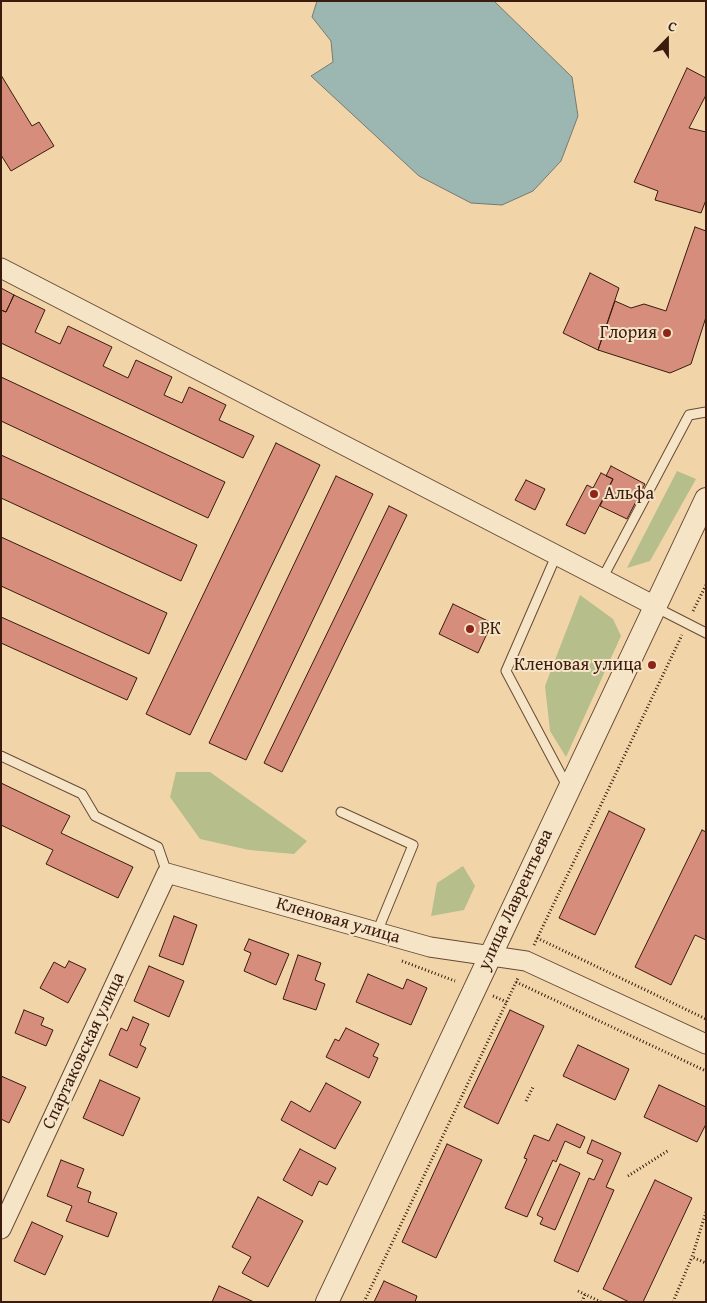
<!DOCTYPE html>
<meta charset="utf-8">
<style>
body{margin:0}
#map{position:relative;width:707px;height:1303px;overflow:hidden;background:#f1d5a9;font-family:"Gentium Book Plus",serif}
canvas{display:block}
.frame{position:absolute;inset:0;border:2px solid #3b1b0e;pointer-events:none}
.north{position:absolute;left:642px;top:15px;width:50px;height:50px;-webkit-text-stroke:4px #f6e4c7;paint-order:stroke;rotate:22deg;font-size:14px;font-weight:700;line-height:20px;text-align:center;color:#3b1b0e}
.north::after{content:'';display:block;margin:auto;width:18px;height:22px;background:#3b1b0e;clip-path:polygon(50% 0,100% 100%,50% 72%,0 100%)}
</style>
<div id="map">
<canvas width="707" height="1303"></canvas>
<div class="frame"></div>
<div class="north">С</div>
</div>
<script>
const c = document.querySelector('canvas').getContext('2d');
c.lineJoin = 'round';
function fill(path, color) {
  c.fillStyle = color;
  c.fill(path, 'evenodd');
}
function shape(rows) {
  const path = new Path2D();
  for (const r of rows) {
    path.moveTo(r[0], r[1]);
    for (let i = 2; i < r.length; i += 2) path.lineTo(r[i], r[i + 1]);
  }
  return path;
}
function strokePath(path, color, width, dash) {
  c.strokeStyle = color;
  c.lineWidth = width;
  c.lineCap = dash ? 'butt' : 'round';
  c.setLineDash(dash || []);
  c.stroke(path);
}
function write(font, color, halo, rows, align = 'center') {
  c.font = font + ' "Gentium Book Plus",serif';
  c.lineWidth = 4;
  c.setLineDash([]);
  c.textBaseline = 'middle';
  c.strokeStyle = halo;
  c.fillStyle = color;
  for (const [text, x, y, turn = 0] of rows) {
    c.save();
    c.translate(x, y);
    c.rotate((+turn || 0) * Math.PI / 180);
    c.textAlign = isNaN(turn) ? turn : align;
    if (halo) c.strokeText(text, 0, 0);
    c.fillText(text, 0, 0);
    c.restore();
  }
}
fill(shape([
 [677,471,696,479,650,561,627,568],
 [580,595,613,619,621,636,566,757,550,731,545,686],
 [176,772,210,772,307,841,294,854,249,850,200,839,170,797],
 [463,866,475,886,464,910,431,916,437,883]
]), '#b6be8b');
const water = shape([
 [317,1,494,1,572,77,578,116,561,161,533,191,502,205,471,203,419,176,311,76,333,62,331,41,312,17,317,1]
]);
fill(water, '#9cb7b1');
strokePath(water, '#757970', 1);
const building = shape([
 [687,68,706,78,706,95,689,128,706,132,706,200,701,213,655,200,658,191,634,182,687,68],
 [1,75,32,126,39,122,54,146,11,171,1,155,1,75],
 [695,227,706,231,706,317,691,364,670,373,598,350,615,301,631,308,644,304,666,311,695,227],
 [590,273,619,288,598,350,563,333,590,273],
 [1,288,14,295,6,312,1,310,1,288],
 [14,295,45,310,35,332,60,344,68,326,112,347,103,366,128,378,136,360,172,377,164,395,182,403,189,387,226,405,219,420,254,436,243,458,1,343,1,310,6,312,14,295],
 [1,377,225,482,208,518,1,421,1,377],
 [276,443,320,465,190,735,146,714,276,443],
 [1,455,197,545,181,581,1,498,1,455],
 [611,466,645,484,627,519,600,506,613,479,606,476,611,466],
 [601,473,613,479,585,534,566,525,587,485,593,488,601,473],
 [336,476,373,494,246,760,209,743,336,476],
 [526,480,545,489,535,510,515,500,526,480],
 [389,506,407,515,282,772,264,763,389,506],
 [1,537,167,613,149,654,1,586,1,537],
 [453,604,492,623,478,653,439,634,453,604],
 [1,617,137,678,127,700,1,643,1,617],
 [1,783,70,816,61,833,133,867,118,898,46,864,53,850,1,825,1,783],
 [609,811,645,829,595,935,559,918,609,811],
 [702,830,706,832,706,940,695,935,671,985,635,967,702,830],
 [174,916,197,925,183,965,159,956,174,916],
 [249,939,289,954,276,985,244,971,251,953,244,950,249,939],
 [298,955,321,963,315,980,325,984,316,1010,283,999,298,955],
 [69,961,86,969,68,1003,40,988,54,962,65,968,69,961],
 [149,966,184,981,169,1017,134,1001,149,966],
 [368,974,403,989,407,979,427,988,411,1025,356,1002,368,974],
 [24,1010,44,1018,41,1025,53,1030,46,1046,15,1033,24,1010],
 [510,1010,544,1026,498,1124,464,1107,510,1010],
 [133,1017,149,1024,140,1045,146,1048,137,1068,109,1055,121,1028,127,1031,133,1017],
 [346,1028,379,1044,373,1056,378,1058,369,1078,326,1057,335,1039,339,1041,346,1028],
 [578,1045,629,1069,615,1100,563,1076,578,1045],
 [1,1076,26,1087,9,1123,1,1119,1,1076],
 [100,1080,140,1098,123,1136,83,1118,100,1080],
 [326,1083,361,1102,335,1149,281,1120,291,1101,310,1112,326,1083],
 [659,1085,706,1107,706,1124,697,1142,644,1117,659,1085],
 [557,1124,585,1137,580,1148,565,1141,556,1162,553,1160,527,1217,505,1208,527,1159,524,1158,534,1135,549,1141,557,1124],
 [592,1140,621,1153,606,1187,614,1190,578,1272,554,1261,589,1178,594,1180,603,1160,587,1153,592,1140],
 [447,1144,482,1160,436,1258,402,1242,447,1144],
 [300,1149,336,1168,327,1185,319,1181,312,1196,283,1180,300,1149],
 [61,1160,84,1169,77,1187,91,1192,88,1202,117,1213,108,1237,66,1221,72,1206,47,1196,61,1160],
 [560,1164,580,1173,555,1230,540,1224,543,1218,537,1215,560,1164],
 [655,1180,692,1198,643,1302,629,1302,603,1289,655,1180],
 [258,1197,303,1221,268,1287,242,1273,251,1257,232,1247,258,1197],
 [32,1222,63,1236,45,1275,14,1261,32,1222],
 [384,1281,417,1296,415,1302,374,1302,384,1281],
 [219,1286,254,1302,212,1302,219,1286]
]);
fill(building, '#d68d7b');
strokePath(building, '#3b1b0e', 1);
const service = shape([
 [556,556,506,671,567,786],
 [602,579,689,415,706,412],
 [655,607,706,633],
 [1,756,82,794,95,816,158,847,167,873],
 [341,812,413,845,377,932]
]);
const minor = shape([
 [1,268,655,606],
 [1,1229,167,873,430,947,526,961,706,1044]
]);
const tertiary = shape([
 [327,1302,706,499]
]);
strokePath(service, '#684a35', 11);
strokePath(minor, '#684a35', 21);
strokePath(tertiary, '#684a35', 24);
strokePath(shape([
 [693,611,706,585],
 [537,938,706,1019],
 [534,945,682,635],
 [402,961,455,981],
 [516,982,706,1071],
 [493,996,507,1002],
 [526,1101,533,1087],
 [628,1176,669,1150],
 [706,1212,692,1257,706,1263],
 [578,1291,601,1302],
 [364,1302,518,978],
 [582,1302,585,1294],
 [673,1302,692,1257]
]), '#3b1b0e', 3, [1, 2.5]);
strokePath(service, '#f6e4c7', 9);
strokePath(minor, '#f6e4c7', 19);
strokePath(tertiary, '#f6e4c7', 22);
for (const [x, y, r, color] of [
 [667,333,5,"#8f2418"],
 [594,494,5,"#8f2418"],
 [470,629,5,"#8f2418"],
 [652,665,5,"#8f2418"]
]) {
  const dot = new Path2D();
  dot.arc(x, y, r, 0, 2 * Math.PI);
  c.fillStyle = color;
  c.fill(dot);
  strokePath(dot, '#f6e4c7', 2);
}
write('18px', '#3b1b0e', '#f6e4c7', [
 ["Глория",657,333],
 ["Альфа",604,494,"left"],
 ["РК",480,629,"left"],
 ["Кленовая улица",642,665]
], 'right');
write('18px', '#3b1b0e', '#f6e4c7', [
 ["улица Лаврентьева",516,900,-65],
 ["Кленовая улица",338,921,16],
 ["Спартаковская улица",84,1051,-65]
]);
</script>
